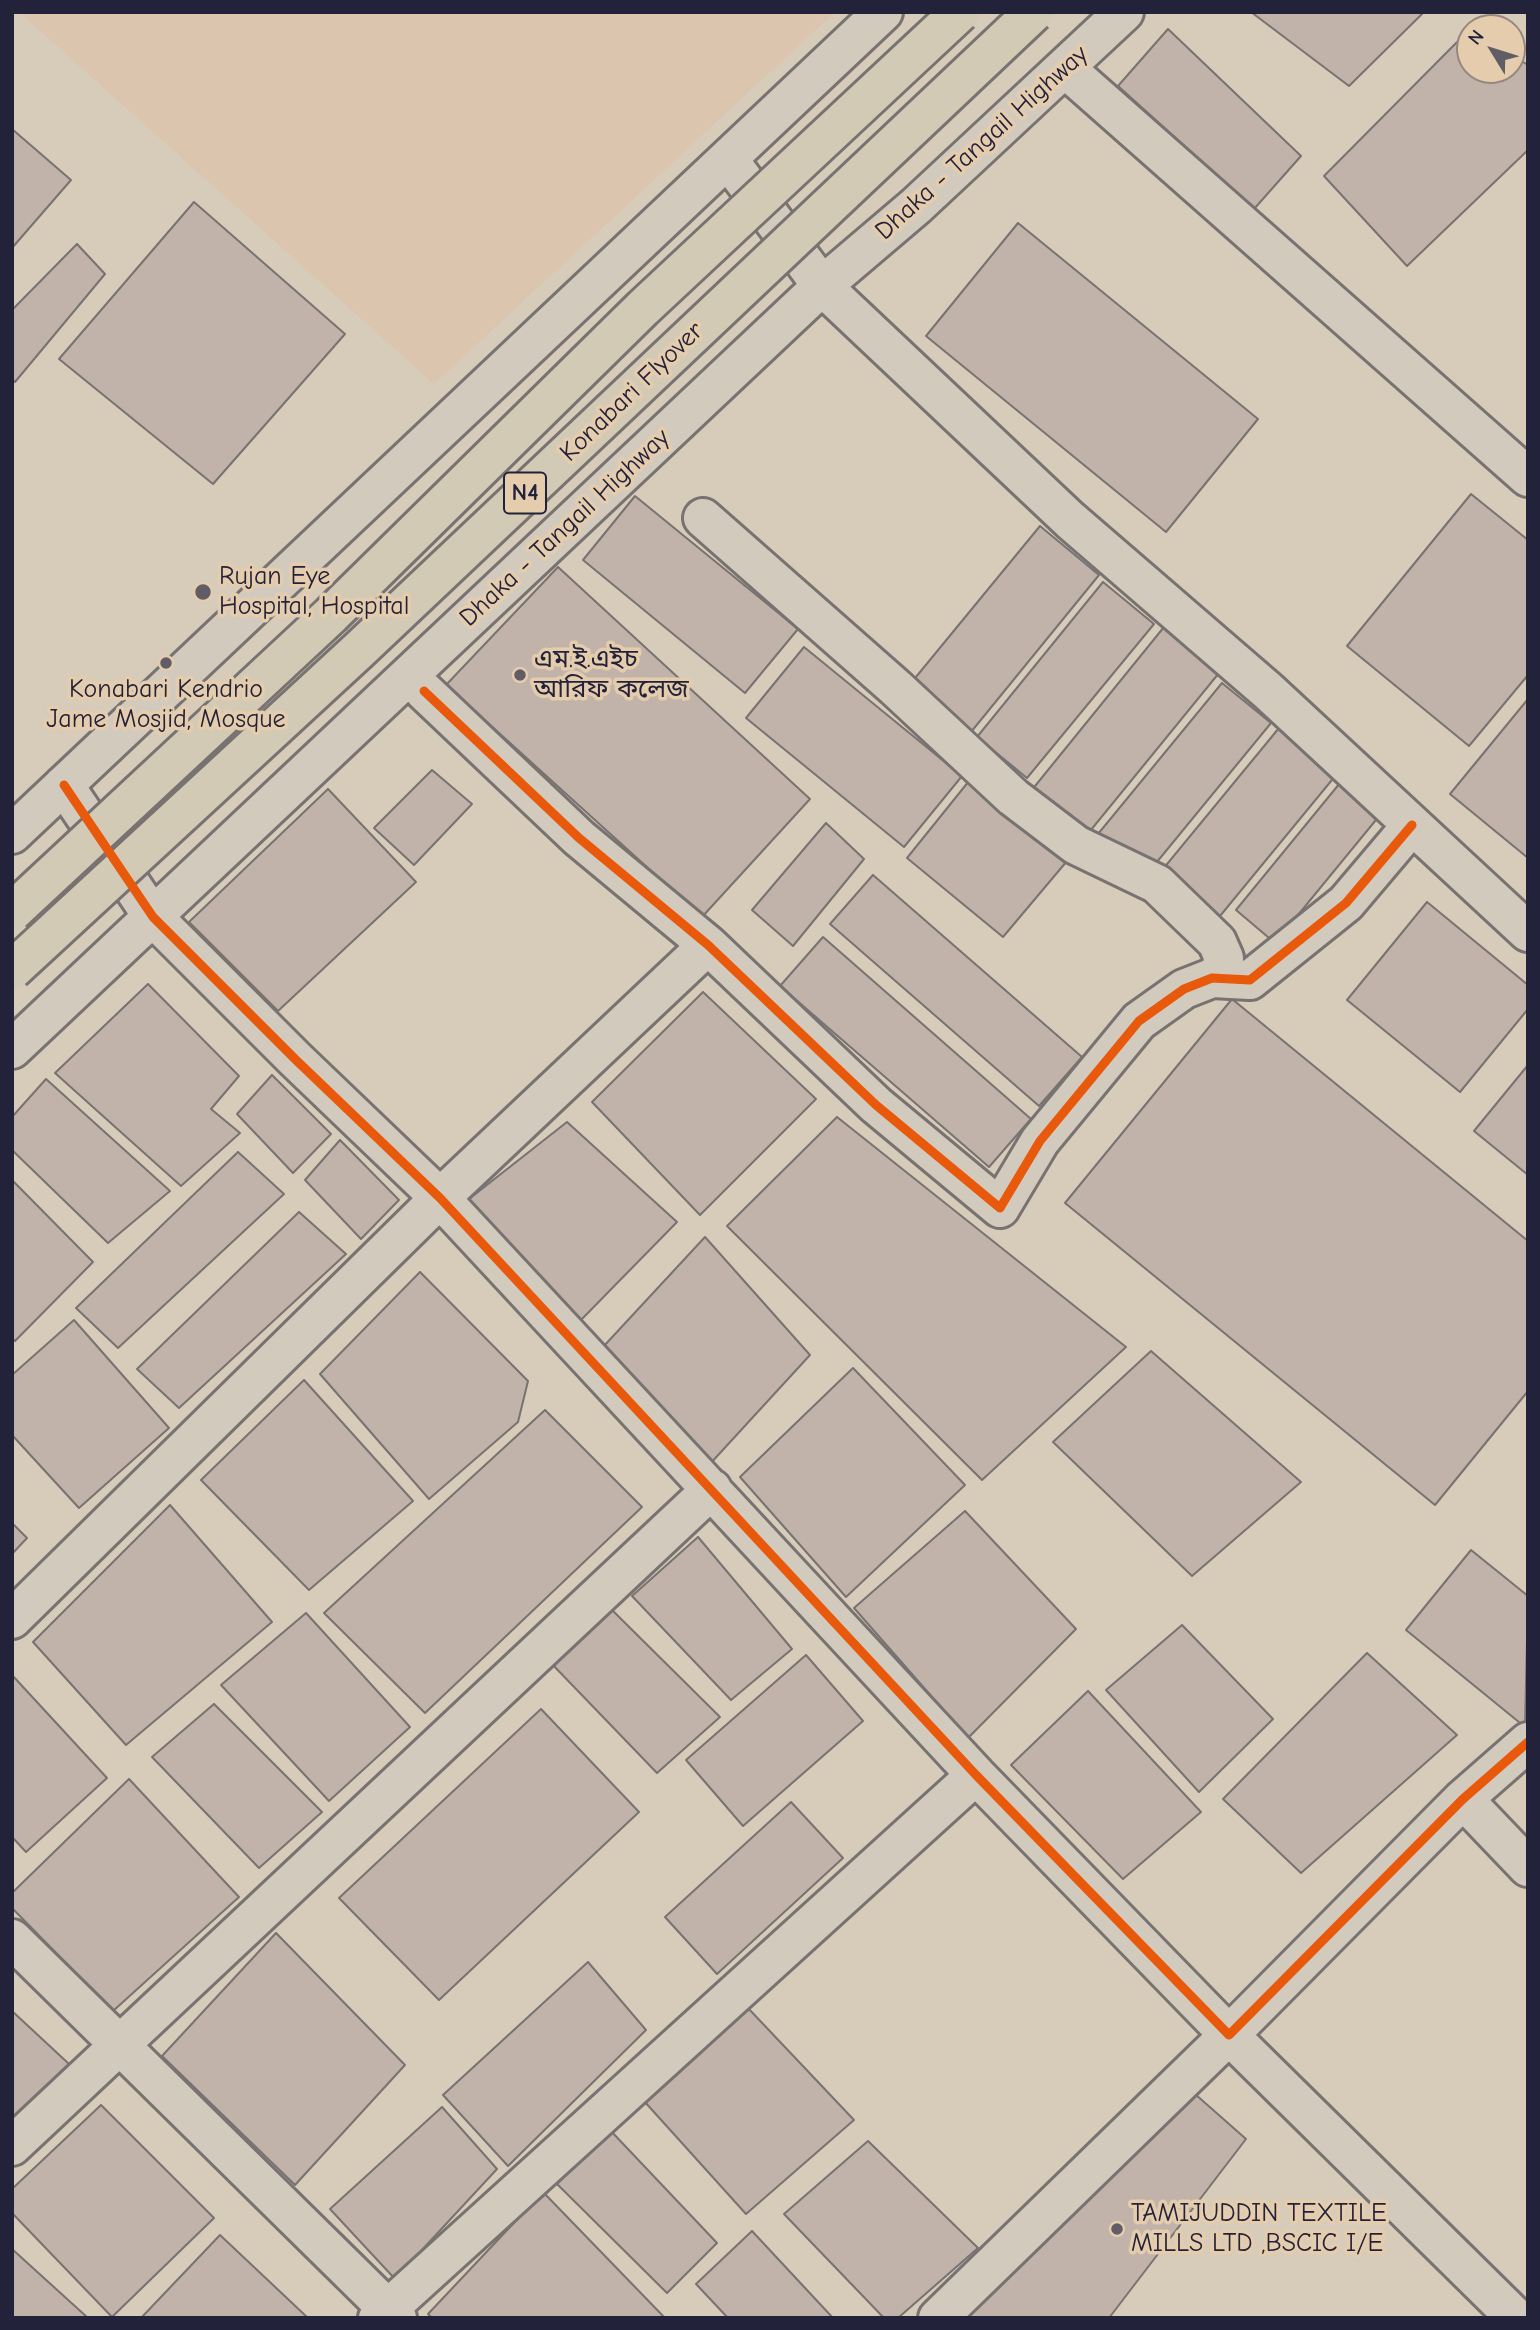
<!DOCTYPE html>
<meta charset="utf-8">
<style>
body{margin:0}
#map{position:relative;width:1540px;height:2330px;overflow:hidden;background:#d7cbba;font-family:"Comic Neue",sans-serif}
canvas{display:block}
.frame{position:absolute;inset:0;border:14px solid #22223b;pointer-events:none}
.north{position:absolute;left:1456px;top:14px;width:70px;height:70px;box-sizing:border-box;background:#e4ccad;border:2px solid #96887f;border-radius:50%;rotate:308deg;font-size:19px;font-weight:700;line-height:28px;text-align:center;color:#22223b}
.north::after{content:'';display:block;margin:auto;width:24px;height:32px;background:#615d67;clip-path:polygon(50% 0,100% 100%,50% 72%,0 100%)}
</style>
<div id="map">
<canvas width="1540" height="2330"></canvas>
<div class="frame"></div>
<div class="north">N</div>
</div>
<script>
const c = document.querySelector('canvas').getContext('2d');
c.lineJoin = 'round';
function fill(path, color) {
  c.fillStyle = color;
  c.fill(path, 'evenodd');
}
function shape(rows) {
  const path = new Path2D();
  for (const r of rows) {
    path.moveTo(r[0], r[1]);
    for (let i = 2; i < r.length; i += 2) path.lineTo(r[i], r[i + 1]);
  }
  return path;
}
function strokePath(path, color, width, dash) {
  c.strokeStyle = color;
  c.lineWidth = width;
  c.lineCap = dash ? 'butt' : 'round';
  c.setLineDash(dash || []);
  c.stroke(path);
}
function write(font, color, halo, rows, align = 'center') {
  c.font = font + ' "Comic Neue","Noto Sans Bengali",sans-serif';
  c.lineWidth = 7;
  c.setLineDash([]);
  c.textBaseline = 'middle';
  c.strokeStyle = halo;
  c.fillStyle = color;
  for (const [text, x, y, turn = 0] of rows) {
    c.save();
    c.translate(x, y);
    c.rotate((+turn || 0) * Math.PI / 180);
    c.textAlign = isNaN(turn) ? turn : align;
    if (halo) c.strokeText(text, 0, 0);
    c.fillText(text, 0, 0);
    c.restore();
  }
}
fill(shape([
 [19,12,835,12,434,384]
]), '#dcc5ae');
const building = shape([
 [1251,12,1424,12,1349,86,1251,12],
 [1168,29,1301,156,1254,209,1118,86,1168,29],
 [1470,29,1470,70,1512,70,1512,55,1528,65,1528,150,1407,266,1324,176,1470,29],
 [12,129,71,180,12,248,12,129],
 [194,202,345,334,213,484,59,359,194,202],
 [1018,223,1258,419,1166,532,926,336,1018,223],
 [77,244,105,274,15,382,12,379,12,310,77,244],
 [1471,494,1528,540,1528,675,1469,746,1347,646,1471,494],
 [635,496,798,629,745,693,583,560,635,496],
 [1040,526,1099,575,971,732,911,683,1040,526],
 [558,567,810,799,702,917,446,685,558,567],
 [1103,582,1154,624,1027,778,977,737,1103,582],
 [1164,627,1219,673,1086,836,1031,791,1164,627],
 [804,647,962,776,904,847,746,718,804,647],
 [1222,683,1271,723,1147,874,1098,834,1222,683],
 [1528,699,1528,858,1450,794,1528,699],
 [1279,728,1336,775,1220,916,1163,869,1279,728],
 [432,770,472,804,414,865,374,828,432,770],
 [969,781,1067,861,1003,937,907,858,969,781],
 [1340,783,1380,815,1275,943,1236,910,1340,783],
 [328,789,416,882,278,1011,189,922,328,789],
 [826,823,864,859,793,946,752,910,826,823],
 [873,875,1082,1057,1039,1106,830,924,873,875],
 [1427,902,1528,985,1528,1009,1460,1092,1347,1000,1427,902],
 [823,937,1031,1119,989,1167,780,986,823,937],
 [148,984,239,1076,211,1109,240,1133,181,1186,55,1073,148,984],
 [703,992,816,1099,700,1215,592,1102,703,992],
 [1232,999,1528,1241,1528,1391,1435,1505,1065,1203,1232,999],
 [1528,1065,1528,1175,1474,1131,1528,1065],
 [272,1075,331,1134,293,1173,237,1114,272,1075],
 [46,1079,170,1191,108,1243,12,1150,12,1117,46,1079],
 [837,1117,1126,1347,982,1480,727,1226,837,1117],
 [567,1122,677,1222,579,1322,469,1199,567,1122],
 [340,1140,399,1200,361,1239,305,1180,340,1140],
 [238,1152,284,1194,118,1348,76,1308,238,1152],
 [12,1180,93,1262,15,1341,12,1338,12,1180],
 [299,1212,346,1254,179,1408,137,1369,299,1212],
 [705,1237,810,1355,709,1465,603,1347,705,1237],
 [420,1272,528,1381,518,1422,429,1499,320,1374,420,1272],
 [74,1320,169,1428,79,1508,12,1435,12,1375,74,1320],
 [1151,1351,1301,1482,1192,1576,1053,1442,1151,1351],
 [853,1368,965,1485,846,1597,740,1477,853,1368],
 [304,1380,413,1501,309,1590,201,1480,304,1380],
 [545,1410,642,1507,425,1713,324,1613,545,1410],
 [170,1505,272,1622,126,1745,33,1642,170,1505],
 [965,1511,1076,1629,968,1738,854,1608,965,1511],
 [12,1523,27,1538,12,1554,12,1523],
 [698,1537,792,1649,731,1700,632,1596,698,1537],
 [1471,1550,1528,1596,1525,1727,1406,1630,1471,1550],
 [612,1610,720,1717,657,1773,550,1662,612,1610],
 [306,1613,410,1727,329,1801,221,1685,306,1613],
 [1182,1625,1273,1719,1199,1792,1106,1690,1182,1625],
 [1367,1653,1457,1735,1301,1873,1223,1799,1367,1653],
 [806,1655,863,1721,743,1826,686,1760,806,1655],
 [12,1675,107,1778,26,1852,12,1837,12,1675],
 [1088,1691,1201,1812,1123,1879,1011,1765,1088,1691],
 [214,1704,322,1812,259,1868,152,1757,214,1704],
 [541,1709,639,1812,439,2000,339,1898,541,1709],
 [129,1779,239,1897,113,2011,12,1908,12,1893,129,1779],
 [791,1802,843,1858,717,1974,665,1917,791,1802],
 [276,1933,405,2065,295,2185,162,2056,276,1933],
 [588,1962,646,2030,508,2166,443,2095,588,1962],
 [747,2007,854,2120,746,2214,644,2101,747,2007],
 [12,2011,69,2064,12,2126,12,2011],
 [1195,2094,1246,2139,1109,2318,964,2318,1195,2094],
 [101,2105,214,2218,112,2317,12,2213,12,2189,101,2105],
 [442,2107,497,2169,395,2279,330,2209,442,2107],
 [609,2129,717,2243,667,2293,557,2184,609,2129],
 [868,2141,978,2248,898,2318,884,2318,784,2214,868,2141],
 [543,2192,665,2318,432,2318,428,2314,543,2192],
 [752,2231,833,2318,728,2318,696,2284,752,2231],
 [220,2235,308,2318,141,2318,220,2235],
 [12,2249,88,2318,12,2318,12,2249]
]);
fill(building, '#c1b3a9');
strokePath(building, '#787270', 2);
const street = shape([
 [1065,68,1528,477],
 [728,159,822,286,1070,520,1268,691,1528,932],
 [703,518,896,688,1013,797,1076,845,1157,884,1217,942,1224,958,1218,978],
 [424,691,579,838,708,945,876,1105,1000,1208,1040,1141,1139,1021,1184,989,1212,978,1250,980,1346,903,1412,825],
 [64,785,153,917,296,1060,440,1198,976,1775,1229,2035,1463,1799,1528,1742],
 [12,1619,440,1198,708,945],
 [1463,1799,1528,1867],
 [12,1939,397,2318],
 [12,2146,712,1489],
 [378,2318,976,1775],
 [938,2318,1229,2035,1516,2318]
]);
const secondary = shape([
 [12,834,883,12],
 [12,1049,822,286,916,206,1124,12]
]);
strokePath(street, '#787270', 44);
strokePath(secondary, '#787270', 44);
strokePath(street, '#d3cabe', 38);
strokePath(secondary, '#d3cabe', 38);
const highwayBridge = shape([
 [12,912,331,615,643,308,960,12],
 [12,970,359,650,1034,12]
]);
strokePath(highwayBridge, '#787270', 44, []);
strokePath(highwayBridge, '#d3cab6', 38);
strokePath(shape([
 [424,691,579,838,708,945,876,1105,1000,1208,1040,1141,1139,1021,1184,989,1212,978,1250,980,1346,903,1412,825],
 [64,785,153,917,296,1060,440,1198,976,1775,1229,2035,1463,1799,1528,1742]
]), '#e8590c', 9);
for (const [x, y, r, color] of [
 [203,592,9,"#615d67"],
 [166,663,7,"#615d67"],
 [520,675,7,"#615d67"],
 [1117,2229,7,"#615d67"]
]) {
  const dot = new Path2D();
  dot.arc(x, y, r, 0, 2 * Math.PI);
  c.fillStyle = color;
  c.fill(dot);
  strokePath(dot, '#e4ccad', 2.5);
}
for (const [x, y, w] of [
 [525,493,42]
]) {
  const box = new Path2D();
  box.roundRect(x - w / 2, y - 20.5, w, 41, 5);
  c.fillStyle = '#e4ccad';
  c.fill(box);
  strokePath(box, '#22223b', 2);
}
write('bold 24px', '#22223b', null, [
 ["N4",525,493]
]);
write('26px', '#22223b', '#e4ccad', [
 ["Dhaka - Tangail Highway",982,143,-42],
 ["Konabari Flyover",632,392,-44],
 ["Dhaka - Tangail Highway",565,528,-43]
]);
write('26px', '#22223b', '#e4ccad', [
 ["Rujan Eye",219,577],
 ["Hospital, Hospital",219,607],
 ["এম.ই.এইচ",534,660],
 ["আরিফ কলেজ",534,690],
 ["Konabari Kendrio",166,690,"center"],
 ["Jame Mosjid, Mosque",166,720,"center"],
 ["TAMIJUDDIN TEXTILE",1131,2214],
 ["MILLS LTD ,BSCIC I/E",1131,2244]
], 'left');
</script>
